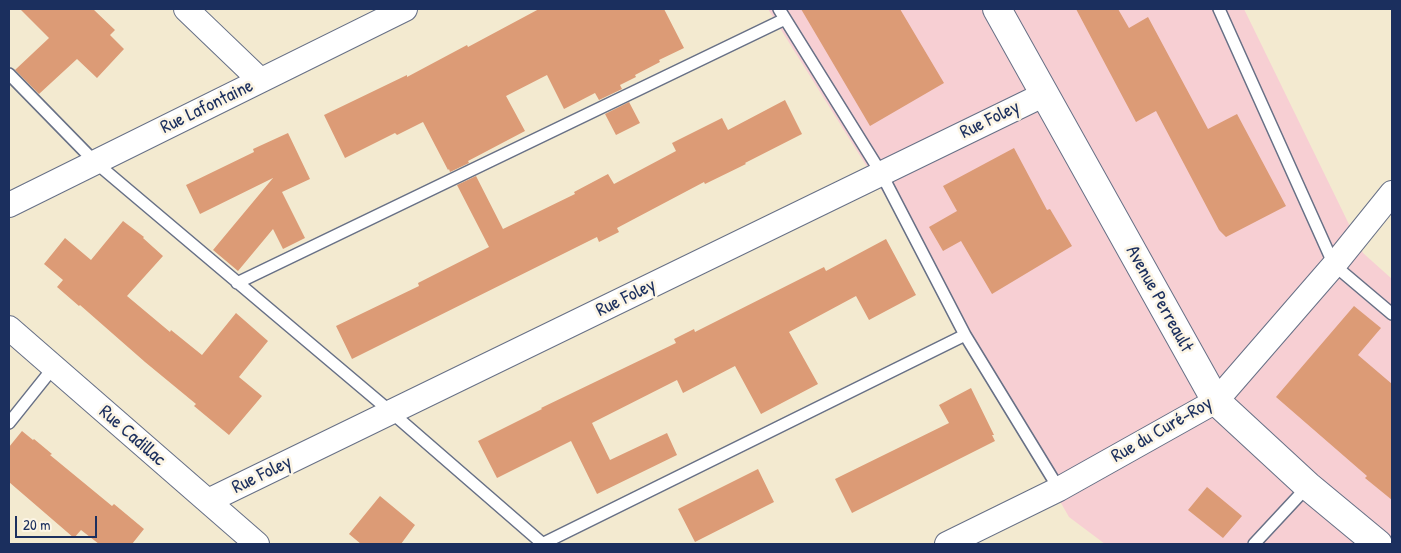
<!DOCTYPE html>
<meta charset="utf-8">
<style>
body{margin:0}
#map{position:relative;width:1401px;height:553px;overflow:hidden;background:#f3ead0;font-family:"Patrick Hand",sans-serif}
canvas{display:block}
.frame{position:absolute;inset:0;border:10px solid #1b2f5e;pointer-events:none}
.scale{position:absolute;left:15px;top:516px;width:82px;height:22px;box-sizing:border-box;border:2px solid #1b2f5e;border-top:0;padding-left:6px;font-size:15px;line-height:18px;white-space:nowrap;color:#1b2f5e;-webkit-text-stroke:4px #fcf5e5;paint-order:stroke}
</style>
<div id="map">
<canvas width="1401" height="553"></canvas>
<div class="frame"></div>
<div class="scale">20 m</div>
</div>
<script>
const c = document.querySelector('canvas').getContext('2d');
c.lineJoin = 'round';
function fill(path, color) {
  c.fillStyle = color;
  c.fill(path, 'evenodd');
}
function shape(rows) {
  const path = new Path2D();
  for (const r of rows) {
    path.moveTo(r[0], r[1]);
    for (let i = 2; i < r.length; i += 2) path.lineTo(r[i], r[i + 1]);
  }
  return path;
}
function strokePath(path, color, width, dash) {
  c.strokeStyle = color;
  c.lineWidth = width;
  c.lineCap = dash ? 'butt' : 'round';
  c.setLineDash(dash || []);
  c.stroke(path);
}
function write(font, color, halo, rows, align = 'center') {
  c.font = font + ' "Patrick Hand",sans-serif';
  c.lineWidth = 5;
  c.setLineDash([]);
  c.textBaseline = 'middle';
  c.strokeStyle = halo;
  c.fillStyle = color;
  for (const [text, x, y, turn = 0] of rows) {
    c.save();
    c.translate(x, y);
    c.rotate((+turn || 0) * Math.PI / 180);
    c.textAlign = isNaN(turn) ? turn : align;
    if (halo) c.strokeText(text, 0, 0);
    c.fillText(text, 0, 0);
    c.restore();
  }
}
fill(shape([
 [768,9,1244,9,1363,253,1392,279,1392,544,1105,544,1069,517,884,194]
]), '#f7cfd3');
fill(shape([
 [20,9,93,9,115,30,110,35,124,49,97,78,77,59,39,94,15,70,49,38],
 [539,9,664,9,684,48,659,60,660,62,635,75,636,77,620,85,622,89,599,100,595,93,564,109,547,75,506,96,525,131,468,161,469,163,450,172,449,169,448,170,423,122,397,135,395,133,345,158,324,115,407,75,407,77,467,45,468,47],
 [801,9,900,9,944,83,870,126],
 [1076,9,1118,9,1129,28,1148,17,1208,129,1237,114,1286,206,1226,237,1219,230,1156,111,1136,122],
 [785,100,802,134,745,163,746,164,705,184,704,182,617,228,619,232,599,242,597,237,352,359,336,326,419,286,418,283,489,247,457,185,476,176,503,229,575,194,574,192,608,174,614,184,676,151,672,143,722,118,728,130],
 [629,102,640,123,616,135,605,114],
 [288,133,310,179,282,192,305,238,283,249,273,229,238,271,213,250,273,178,200,214,186,185,254,152,253,149],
 [1014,148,1047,210,1050,209,1072,246,992,294,961,241,943,251,929,227,957,211,943,186],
 [123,221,144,237,143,238,163,256,127,296,170,332,171,330,202,355,236,313,268,341,239,377,262,396,229,435,194,406,196,404,145,362,80,305,79,306,57,287,63,280,44,264,65,238,91,260],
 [886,239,916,295,869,320,856,296,789,332,818,384,761,414,735,366,683,393,677,380,592,423,610,460,667,433,677,455,597,494,571,441,497,478,478,441,542,409,541,408,676,343,674,339,694,329,695,332,824,267,826,271],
 [1354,306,1381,328,1358,355,1392,384,1392,500,1365,478,1367,476,1276,397],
 [971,388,994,435,992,435,995,441,852,513,835,479,949,423,939,405],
 [22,431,33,440,34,439,52,454,50,455,112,506,114,504,144,529,132,544,99,544,81,530,74,538,9,482,9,447],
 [758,469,774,502,695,542,678,509],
 [1207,487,1242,516,1223,538,1188,510],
 [380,496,415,525,401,544,361,544,349,534]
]), '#dc9b76');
const service = shape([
 [779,9,881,173,965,335,1059,489],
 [1219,9,1334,265,1392,314],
 [9,74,95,162,391,412,543,544],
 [237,283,785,19],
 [9,423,53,368],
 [542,544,965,335],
 [1254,544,1308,486]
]);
const minor = shape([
 [186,9,260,80],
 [9,205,405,9],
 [9,328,257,544],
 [208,501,1045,94],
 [947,544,1059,489,1216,401,1334,265,1392,193]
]);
const tertiary = shape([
 [997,9,1216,401,1308,486,1378,544]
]);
strokePath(service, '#677086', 14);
strokePath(minor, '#677086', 26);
strokePath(tertiary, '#677086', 30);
strokePath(service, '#fff', 11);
strokePath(minor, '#fff', 24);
strokePath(tertiary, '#fff', 28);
write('19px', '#1b2f5e', '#fcf5e5', [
 ["Rue Lafontaine",207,107,-26],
 ["Rue Foley",990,120,-26],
 ["Rue Foley",626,298,-26],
 ["Avenue Perreault",1159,299,61],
 ["Rue du Curé-Roy",1162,430,-30],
 ["Rue Cadillac",132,436,41],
 ["Rue Foley",262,475,-26]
]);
</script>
